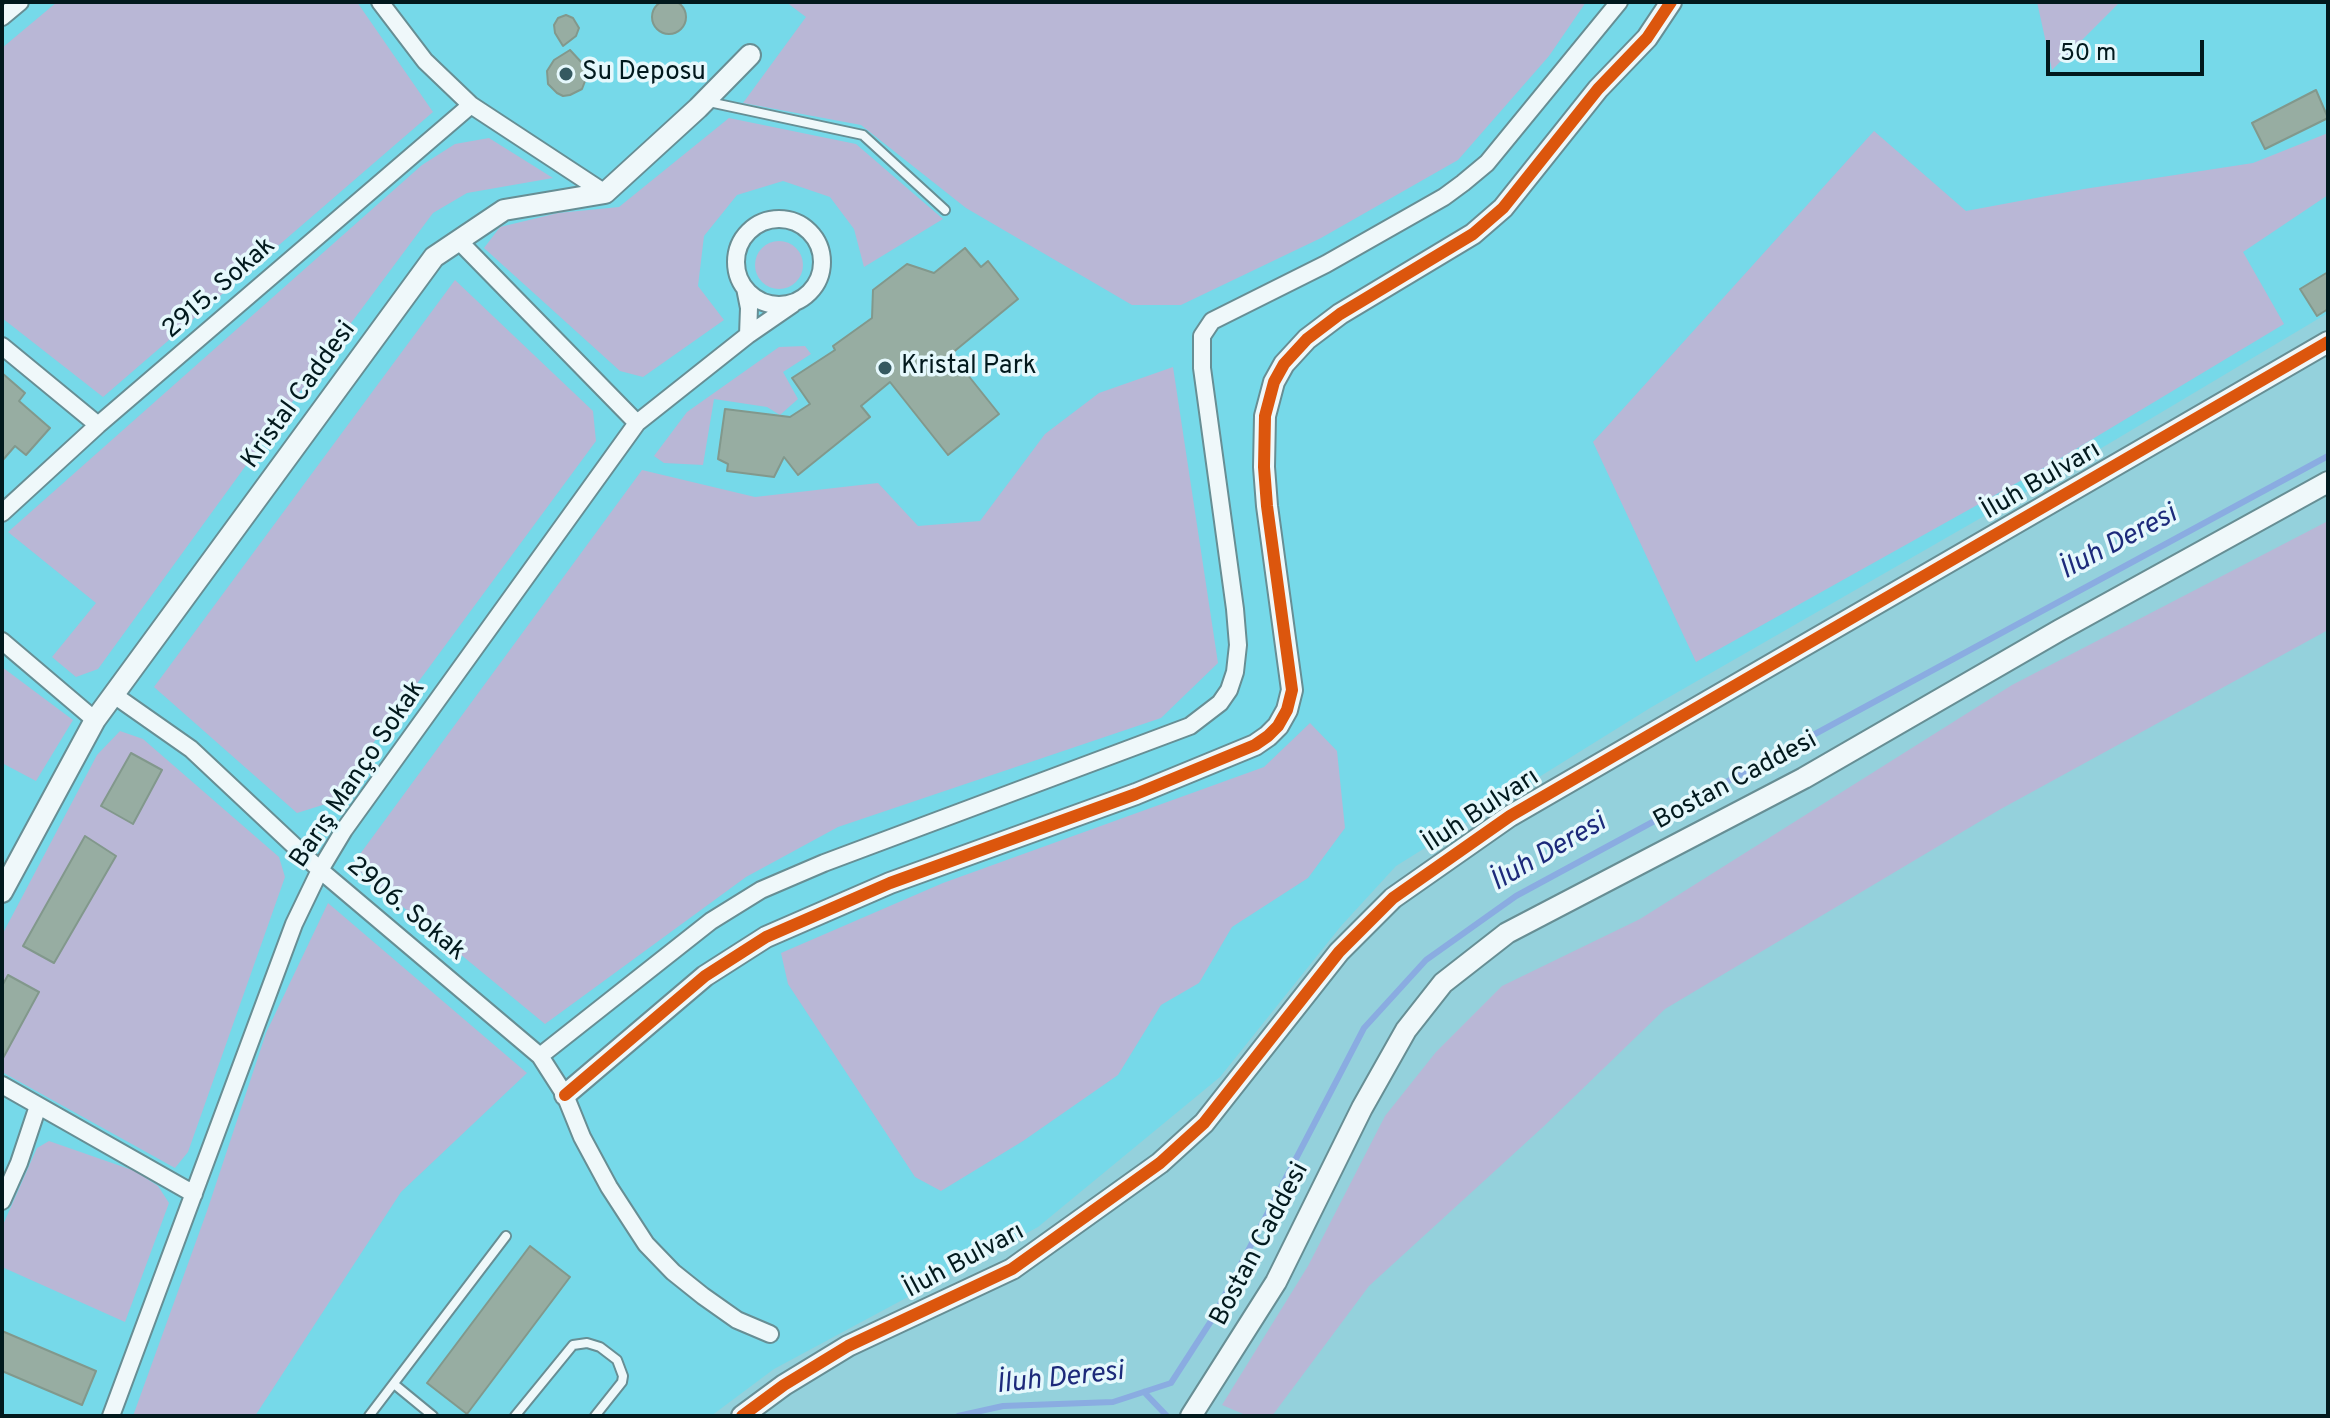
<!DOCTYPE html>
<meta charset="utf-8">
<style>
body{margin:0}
#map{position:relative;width:2330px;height:1418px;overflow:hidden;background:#94d1dc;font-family:Overpass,sans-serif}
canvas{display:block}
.frame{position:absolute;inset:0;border:4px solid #02191d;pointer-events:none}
.scale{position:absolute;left:2046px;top:40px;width:158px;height:36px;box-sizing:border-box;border:4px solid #02191d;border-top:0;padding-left:10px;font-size:24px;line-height:28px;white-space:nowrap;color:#02191d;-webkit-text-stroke:6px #e5f8fc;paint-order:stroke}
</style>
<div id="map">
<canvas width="2330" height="1418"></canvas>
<div class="frame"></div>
<div class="scale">50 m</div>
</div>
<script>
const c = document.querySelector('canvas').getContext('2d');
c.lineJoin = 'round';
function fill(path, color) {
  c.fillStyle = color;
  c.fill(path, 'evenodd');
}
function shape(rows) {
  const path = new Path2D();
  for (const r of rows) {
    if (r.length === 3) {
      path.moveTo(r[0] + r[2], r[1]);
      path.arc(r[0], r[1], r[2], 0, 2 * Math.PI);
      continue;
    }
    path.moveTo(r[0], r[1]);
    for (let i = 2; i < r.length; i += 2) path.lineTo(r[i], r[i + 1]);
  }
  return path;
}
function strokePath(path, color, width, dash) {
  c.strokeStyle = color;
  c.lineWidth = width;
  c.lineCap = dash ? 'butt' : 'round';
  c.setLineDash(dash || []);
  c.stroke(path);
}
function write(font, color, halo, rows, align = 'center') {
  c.font = font + ' Overpass,sans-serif';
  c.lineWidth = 7;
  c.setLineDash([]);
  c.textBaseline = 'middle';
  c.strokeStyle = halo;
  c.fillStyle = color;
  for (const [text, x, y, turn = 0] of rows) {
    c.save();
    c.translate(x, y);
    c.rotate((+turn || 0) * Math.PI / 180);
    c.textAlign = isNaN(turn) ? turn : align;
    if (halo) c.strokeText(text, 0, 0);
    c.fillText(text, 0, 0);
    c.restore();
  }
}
fill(shape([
 [2,2,2328,2,2328,313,2073,465,1650,708,1396,866,1341,926,1220,1077,1038,1227,774,1369,711,1416,2,1416]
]), '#76d9e9');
fill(shape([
 [57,2,357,2,433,112,103,397,2,318,2,48],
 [786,2,1586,2,1549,56,1458,160,1321,238,1181,305,1132,305,966,208,861,125,743,103,806,17],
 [2037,2,2120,2,2052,70],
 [729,118,856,144,943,219,864,267,854,229,830,197,783,181,737,195,704,236,698,286,724,320,643,377,620,371,484,248,500,227,558,213,619,207],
 [1874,131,1966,211,2084,189,2253,163,2328,133,2328,195,2243,252,2284,324,2056,461,1696,662,1593,442],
 [489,138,553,178,467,193,433,213,287,409,98,669,76,677,52,657,96,603,8,532,422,165,455,144],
 [779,265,24],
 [455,280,593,411,596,441,329,803,297,813,154,687],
 [805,346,811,354,783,372,798,399,780,415,767,407,714,399,703,465,664,463,654,456,687,412,779,347],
 [1173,367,1218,663,1161,718,838,827,746,877,545,1024,352,865,642,470,755,497,878,483,918,526,980,521,1045,434,1099,393],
 [2328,521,2328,630,1999,810,1665,1009,1543,1127,1369,1286,1272,1416,1248,1416,1222,1405,1308,1266,1385,1116,1436,1052,1502,986,1640,919,2012,685],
 [2,667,73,720,36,781,2,763],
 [1310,723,1337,751,1345,828,1308,878,1232,927,1199,983,1161,1005,1118,1075,1023,1141,941,1191,915,1177,788,984,781,953,943,883,1264,767],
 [120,731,143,739,279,857,285,877,188,1152,175,1168,2,1072,2,935,97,755],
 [328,903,527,1073,401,1192,255,1416,133,1416,207,1211,266,1033],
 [49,1141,135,1171,158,1186,169,1203,125,1322,2,1267,2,1227,37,1148]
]), '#b9b7d6');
strokePath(shape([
 [1144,1392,1167,1416],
 [958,1416,1003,1406,1113,1402,1171,1383,1213,1318,1364,1028,1426,960,1516,896,2328,456]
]), '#8aace1', 6);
const building = shape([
 [669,17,17],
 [566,15,573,18,579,28,576,36,563,46,555,33,554,25,558,18,566,15],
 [570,50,583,64,587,76,582,89,570,95,563,96,557,93,548,84,547,71,554,60,570,50],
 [2316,90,2328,118,2265,149,2252,123,2316,90],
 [965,248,981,267,988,261,1018,299,951,354,999,414,948,455,890,382,861,406,870,417,798,475,784,457,774,477,727,471,728,464,718,459,725,409,790,417,810,404,792,378,835,350,833,346,872,318,873,290,907,264,934,273,965,248],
 [2328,272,2328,309,2317,316,2300,289,2328,272],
 [2,373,25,393,19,401,50,428,26,455,15,446,2,461,2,373],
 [131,753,162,770,133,824,101,806,131,753],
 [85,836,116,856,54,963,23,946,85,836],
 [8,975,39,992,2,1060,2,986,8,975],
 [530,1246,570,1277,467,1414,427,1383,530,1246],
 [2,1331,96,1371,82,1405,2,1371,2,1331]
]);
fill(building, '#97ada2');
strokePath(building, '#82988c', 2);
const service = shape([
 [709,102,863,135,945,210],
 [394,1384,433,1416],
 [369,1416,506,1236],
 [515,1416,573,1345,587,1343,600,1347,617,1360,623,1376,622,1382,595,1416]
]);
const minor = shape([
 [380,2,425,61,471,105,605,193],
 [2,17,20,2],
 [779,262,43],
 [458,240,637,423],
 [745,288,749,308,748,335,793,304],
 [2,346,98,425],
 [2,513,98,425,471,105],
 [2,641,95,720],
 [114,695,191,749,320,870,540,1056,565,1095,582,1137,609,1187,646,1244,673,1272,703,1296,737,1320,770,1334],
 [540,1056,711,921,761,890,824,863,1190,726,1220,703,1229,690,1235,672,1238,645,1235,609,1202,368,1202,336,1212,321,1326,264,1444,197,1463,183,1487,163,1619,2],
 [2,1085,194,1194],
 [2,1201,19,1163,38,1106],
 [111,1416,294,924,320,870,344,830,637,423,748,335]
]);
const tertiary = shape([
 [2,892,95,720,434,257,504,210,605,193,698,108,750,55],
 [565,1095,705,976,766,937,890,883,1136,794,1255,745,1268,736,1278,726,1287,710,1292,690,1267,506,1264,467,1265,416,1274,382,1284,364,1307,339,1340,314,1473,234,1503,208,1598,89,1647,38,1671,2],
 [742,1416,784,1385,848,1346,1012,1269,1160,1163,1204,1123,1339,952,1393,898,1510,816,2328,342],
 [1191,1416,1276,1282,1362,1108,1406,1030,1443,983,1507,933,1804,778,2060,630,2328,482]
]);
strokePath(service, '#678e94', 12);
strokePath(minor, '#678e94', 20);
strokePath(tertiary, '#678e94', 24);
strokePath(service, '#eff8fa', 8);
strokePath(minor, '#eff8fa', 16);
strokePath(tertiary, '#eff8fa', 20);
strokePath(shape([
 [565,1095,705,976,766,937,890,883,1136,794,1255,745,1268,736,1278,726,1287,710,1292,690,1267,506,1264,467,1265,416,1274,382,1284,364,1307,339,1340,314,1473,234,1503,208,1598,89,1647,38,1671,2],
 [742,1416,784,1385,848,1346,1012,1269,1160,1163,1204,1123,1339,952,1393,898,1510,816,2328,342]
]), '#dc560d', 12);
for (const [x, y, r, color] of [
 [566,74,8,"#355960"],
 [885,368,8,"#355960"]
]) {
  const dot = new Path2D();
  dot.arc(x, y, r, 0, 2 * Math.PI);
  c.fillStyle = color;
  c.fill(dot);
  strokePath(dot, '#e5f8fc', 3);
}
write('26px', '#02191d', '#e5f8fc', [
 ["Su Deposu",582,74],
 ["Kristal Park",901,368]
], 'left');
write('26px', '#02191d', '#e5f8fc', [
 ["2915. Sokak",220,289,-41],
 ["Kristal Caddesi",300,396,-54],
 ["İluh Bulvarı",2042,482,-30],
 ["Barış Manço Sokak",359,775,-56],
 ["Bostan Caddesi",1736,782,-28],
 ["İluh Bulvarı",1482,812,-33],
 ["2906. Sokak",405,910,40],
 ["Bostan Caddesi",1261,1245,-62],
 ["İluh Bulvarı",965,1262,-28]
]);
write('italic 28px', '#1d2a7b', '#e5f8fc', [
 ["İluh Deresi",2119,544,-28],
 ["İluh Deresi",1549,854,-30],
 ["İluh Deresi",1060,1380,-6]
]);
</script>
